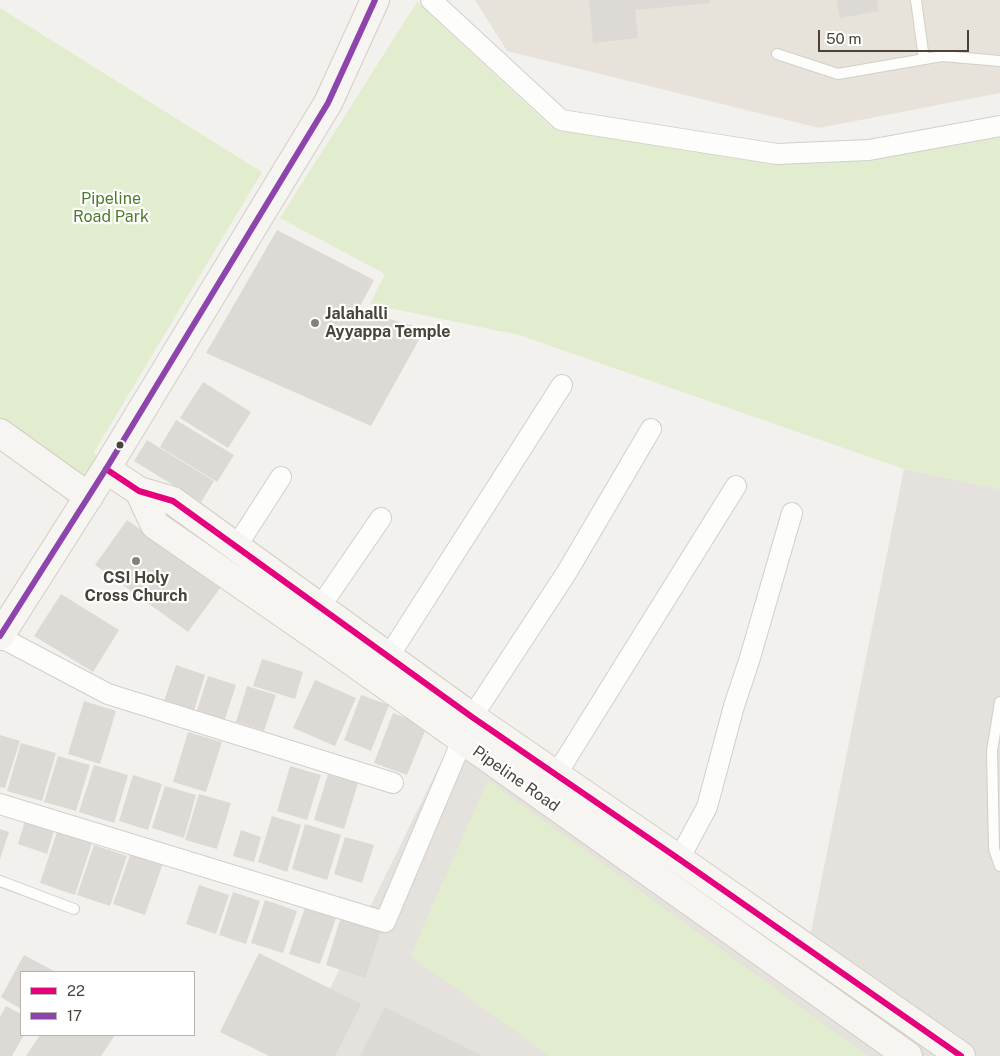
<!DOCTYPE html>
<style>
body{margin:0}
#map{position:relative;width:1000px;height:1056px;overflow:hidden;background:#f3f1ed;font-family:"Public Sans",sans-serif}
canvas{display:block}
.legend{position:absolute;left:20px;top:971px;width:175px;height:65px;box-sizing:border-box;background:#fff;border:1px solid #b7b4b0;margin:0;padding:6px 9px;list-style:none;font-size:15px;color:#4a4339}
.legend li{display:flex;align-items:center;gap:10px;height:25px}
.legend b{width:25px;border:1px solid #b7b4b0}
.scale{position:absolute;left:818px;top:30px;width:151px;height:22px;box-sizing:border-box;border:2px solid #4a4339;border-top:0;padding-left:6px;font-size:15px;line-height:18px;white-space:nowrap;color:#4a4339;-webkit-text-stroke:4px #fff;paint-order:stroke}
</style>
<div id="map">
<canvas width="1000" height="1056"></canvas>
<ul class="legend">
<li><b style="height:6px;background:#e5007d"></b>22</li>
<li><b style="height:6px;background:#8e44ad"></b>17</li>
</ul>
<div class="scale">50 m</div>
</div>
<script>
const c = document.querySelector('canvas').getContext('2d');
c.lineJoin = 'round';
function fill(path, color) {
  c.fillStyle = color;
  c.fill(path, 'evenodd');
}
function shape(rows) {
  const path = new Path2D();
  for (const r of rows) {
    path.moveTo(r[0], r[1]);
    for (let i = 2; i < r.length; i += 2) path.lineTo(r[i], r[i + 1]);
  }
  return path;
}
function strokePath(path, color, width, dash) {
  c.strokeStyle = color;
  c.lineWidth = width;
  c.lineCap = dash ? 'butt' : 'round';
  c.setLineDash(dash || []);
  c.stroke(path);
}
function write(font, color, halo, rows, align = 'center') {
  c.font = font + ' "Public Sans",sans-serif';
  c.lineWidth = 4.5;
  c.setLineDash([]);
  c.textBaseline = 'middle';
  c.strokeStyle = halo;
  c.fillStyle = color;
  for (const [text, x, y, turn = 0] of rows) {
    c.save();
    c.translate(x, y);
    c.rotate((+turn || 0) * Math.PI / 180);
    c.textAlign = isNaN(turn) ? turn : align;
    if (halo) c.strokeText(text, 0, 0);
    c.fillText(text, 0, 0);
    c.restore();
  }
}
fill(shape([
 [475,0,1000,0,1000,93,819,128,507,51]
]), '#e7e3db');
fill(shape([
 [904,469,1000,489,1000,1056,297,1056,470,703,811,932]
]), '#e5e1dd');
fill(shape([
 [417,2,551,127,779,161,1000,134,1000,489,904,469,519,335,370,304,385,274,280,218],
 [0,8,262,172,94,452,101,462,85,490,0,428],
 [488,780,868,1056,550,1056,410,956]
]), '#e1edce');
fill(shape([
 [589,0,709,0,710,3,635,10,638,38,593,43],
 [837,0,877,0,879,11,840,18],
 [277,230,374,280,358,310,425,329,371,426,206,353],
 [203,382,251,412,228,448,180,418],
 [176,420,234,455,217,482,160,447],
 [147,440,214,481,201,502,134,461],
 [127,520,221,587,188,632,95,565],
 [61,594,119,630,93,672,34,636],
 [262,659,303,672,295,699,253,686],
 [176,665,205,675,194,711,164,701],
 [208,676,236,685,224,722,196,713],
 [315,680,356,698,335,746,293,728],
 [247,686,276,695,264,731,236,722],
 [361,695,389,705,371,751,344,740],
 [84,701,116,711,100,764,68,754],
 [393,713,427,726,407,775,374,763],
 [188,732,222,742,206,792,173,782],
 [0,735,20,741,5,788,0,787],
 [21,743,56,753,42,801,7,791],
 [58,756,90,765,76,811,44,802],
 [94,765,128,775,114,823,79,812],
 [290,766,321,775,307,820,277,811],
 [328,774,358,783,344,829,314,820],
 [133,775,162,784,148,830,119,821],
 [165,786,196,795,184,838,152,828],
 [199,794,231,803,217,849,185,840],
 [272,816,301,825,287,872,258,862],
 [25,821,54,831,47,854,18,844],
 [305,824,341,835,327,880,292,869],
 [0,829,9,832,0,859],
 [241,830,261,837,254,862,233,856],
 [57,832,92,843,75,895,40,883],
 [345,837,374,845,362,883,334,874],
 [94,845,127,856,110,906,77,895],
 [131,852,163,863,145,915,113,904],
 [199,885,229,895,216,934,186,924],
 [233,892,260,901,246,944,219,935],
 [265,900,297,911,283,953,251,943],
 [306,905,337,915,320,964,289,954],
 [341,917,381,931,365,978,326,965],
 [259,953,361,1004,335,1056,269,1056,220,1032],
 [24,955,56,972,21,972,21,1009,1,997],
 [6,1006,21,1014,21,1035,24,1035,12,1056,0,1056,0,1017],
 [385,1007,483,1056,360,1056],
 [40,1035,115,1035,101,1056,26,1056]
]), '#dddad5');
const service = shape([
 [916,0,924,59],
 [777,54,838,74,942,56,1000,61],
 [1000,702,992,751,994,849,1000,866],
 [0,881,74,909]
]);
const minor = shape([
 [431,0,561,120,777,154,869,150,1000,126],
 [236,547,281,477],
 [320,607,381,518],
 [0,637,108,694,393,783],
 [389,656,562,385],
 [556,775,736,486],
 [0,804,385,922,472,717,567,572,651,429],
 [679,859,707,807,734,706,749,661,792,513]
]);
const secondary = shape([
 [0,433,89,497],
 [106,469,139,491,173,501,472,717,679,859,961,1056],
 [139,491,155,525,333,648,908,1056],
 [0,636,106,469,328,103,375,0]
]);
strokePath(service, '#d1cfcb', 12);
strokePath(minor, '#d1cfcb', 22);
strokePath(secondary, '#d2cec4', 30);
strokePath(service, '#fdfdfc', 10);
strokePath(minor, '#fdfdfc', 20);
strokePath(secondary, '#f7f5f1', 28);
strokePath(shape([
 [106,469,139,491,173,501,472,717,679,859,961,1056]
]), '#e5007d', 6);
strokePath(shape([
 [0,636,106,469,328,103,375,0]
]), '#8e44ad', 6);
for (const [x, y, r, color] of [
 [315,323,5,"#858078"],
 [120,445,4.5,"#4a4339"],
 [136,561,5,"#858078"]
]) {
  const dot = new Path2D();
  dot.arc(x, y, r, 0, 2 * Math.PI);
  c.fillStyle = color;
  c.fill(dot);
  strokePath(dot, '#fff', 2);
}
write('16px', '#4c7d2b', '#fff', [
 ["Pipeline",111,199],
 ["Road Park",111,217]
]);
write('bold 16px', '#4a4339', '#fff', [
 ["Jalahalli",325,314],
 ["Ayyappa Temple",325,332],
 ["CSI Holy",136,578,"center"],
 ["Cross Church",136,596,"center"]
], 'left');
write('16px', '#4a4339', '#fff', [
 ["Pipeline Road",516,779,35]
]);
</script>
